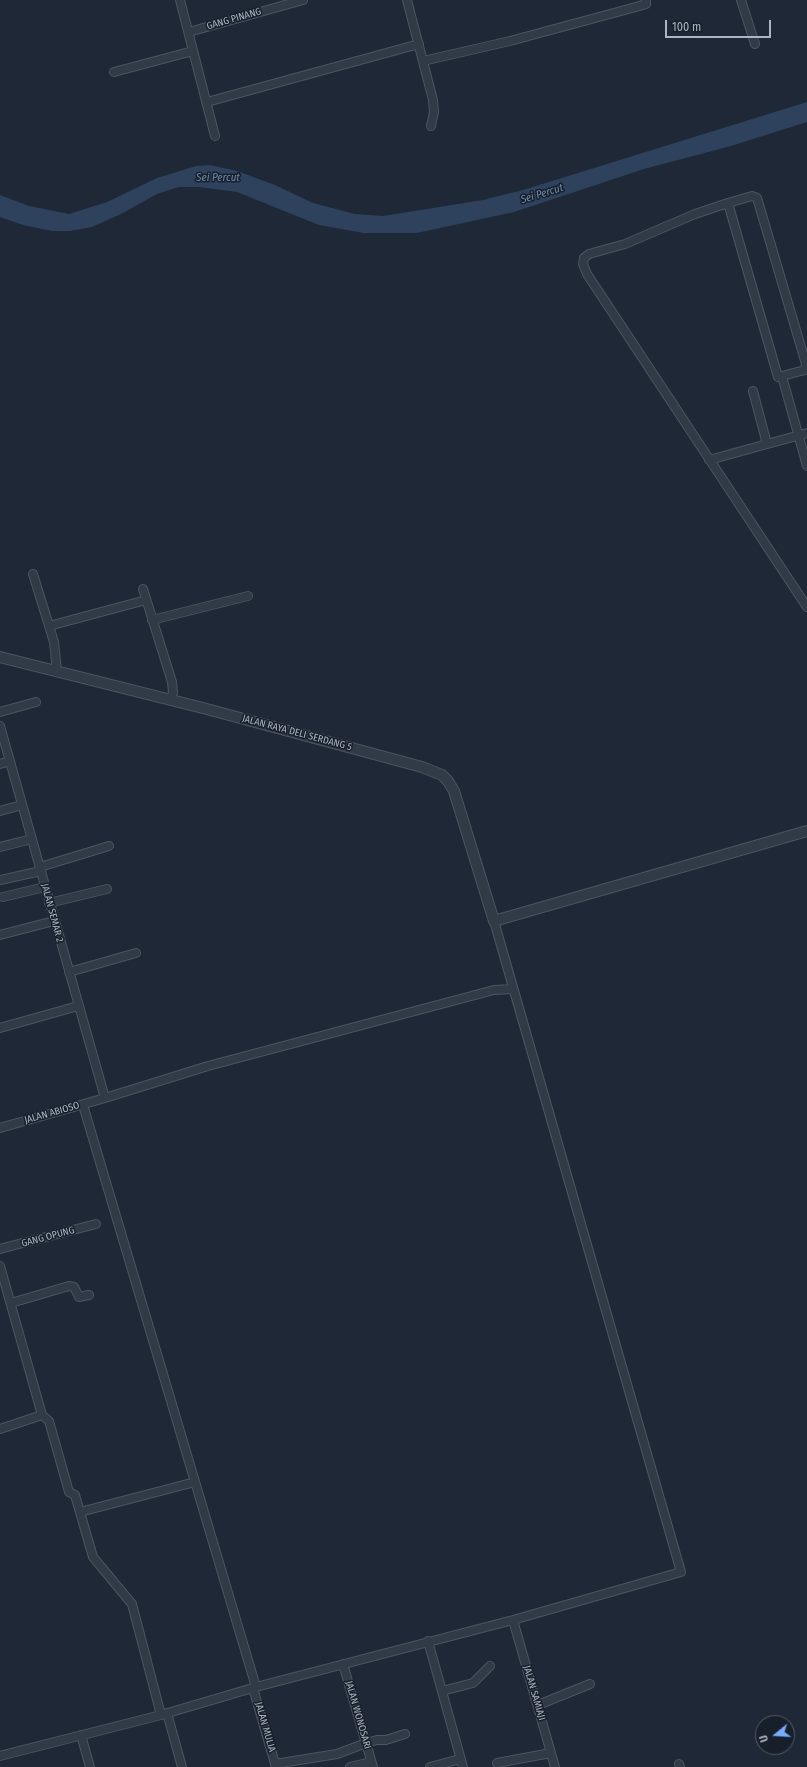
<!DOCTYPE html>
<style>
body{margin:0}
#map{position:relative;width:807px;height:1767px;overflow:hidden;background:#1e2836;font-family:"Fira Sans Condensed",sans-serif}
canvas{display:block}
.north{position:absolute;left:755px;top:1715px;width:40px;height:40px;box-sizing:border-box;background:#171f2b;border:1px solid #525b68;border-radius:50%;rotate:252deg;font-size:11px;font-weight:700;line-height:16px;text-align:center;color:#abb5c4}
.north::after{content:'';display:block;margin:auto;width:14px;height:18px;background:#77abfe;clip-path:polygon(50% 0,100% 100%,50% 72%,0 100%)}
.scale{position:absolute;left:665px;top:20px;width:106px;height:18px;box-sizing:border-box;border:2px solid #abb5c4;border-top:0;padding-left:5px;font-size:12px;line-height:14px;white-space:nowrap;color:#abb5c4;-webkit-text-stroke:3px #171f2b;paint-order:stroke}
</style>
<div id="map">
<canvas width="807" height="1767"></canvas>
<div class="north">U</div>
<div class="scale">100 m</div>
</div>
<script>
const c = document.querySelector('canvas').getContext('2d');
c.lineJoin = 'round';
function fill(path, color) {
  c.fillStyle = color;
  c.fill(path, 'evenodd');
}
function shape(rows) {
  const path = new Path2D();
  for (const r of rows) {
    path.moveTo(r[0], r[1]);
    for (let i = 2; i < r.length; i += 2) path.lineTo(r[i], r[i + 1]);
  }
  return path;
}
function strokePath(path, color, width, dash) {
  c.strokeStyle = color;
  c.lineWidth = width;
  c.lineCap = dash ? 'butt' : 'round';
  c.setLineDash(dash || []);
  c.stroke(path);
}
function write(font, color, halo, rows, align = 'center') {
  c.font = font + ' "Fira Sans Condensed",sans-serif';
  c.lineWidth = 3;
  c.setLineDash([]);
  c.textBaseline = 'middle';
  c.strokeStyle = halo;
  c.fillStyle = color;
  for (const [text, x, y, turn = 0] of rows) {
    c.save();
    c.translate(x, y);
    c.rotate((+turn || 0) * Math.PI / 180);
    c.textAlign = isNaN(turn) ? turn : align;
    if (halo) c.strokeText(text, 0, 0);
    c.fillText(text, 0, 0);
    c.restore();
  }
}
fill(shape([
 [807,102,807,122,731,146,644,169,514,212,417,233,364,233,319,225,237,192,199,187,179,187,157,194,121,214,92,227,70,231,52,231,23,225,0,217,0,195,29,206,69,214,107,202,157,178,196,166,210,165,237,171,275,185,313,203,355,214,383,216,483,200,523,190]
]), '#2e425d');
const minor = shape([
 [180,0,215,136],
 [407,0,433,100,434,112,431,126],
 [741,0,755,44],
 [189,32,303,0],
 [423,61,510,41,636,7,646,4,646,0],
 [114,72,193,51],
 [207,102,419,44],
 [728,203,778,377,805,370,806,364,768,235,757,198,755,197,752,196,728,203,695,214,625,244,589,254,584,258,583,264,587,274,807,607],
 [783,380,807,466],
 [753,391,767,444],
 [709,460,807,433],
 [33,574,54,642,57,671],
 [143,589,172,682,173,693,170,700],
 [152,620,248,596],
 [49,626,146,600],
 [0,712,36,702],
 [0,726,105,1098],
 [0,764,10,761],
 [0,811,22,805],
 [0,847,32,839],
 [40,867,109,846],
 [0,880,41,871],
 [3,897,45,887],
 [49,903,107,889],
 [0,935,54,921],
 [69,972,136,953],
 [0,1028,78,1006],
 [83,1105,256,1687],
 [0,1128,105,1098,208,1066,494,990,513,989],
 [0,1249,96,1224],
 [0,1266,42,1415,0,1429],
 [11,1303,69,1286,74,1287,79,1297,89,1295],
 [42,1415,49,1421,69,1492,75,1495,93,1557,132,1604,161,1715],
 [80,1512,195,1482],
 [513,1620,555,1767],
 [428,1641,463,1767],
 [343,1664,373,1767],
 [253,1688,276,1767],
 [442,1691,473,1683,490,1666],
 [538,1705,590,1684],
 [167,1713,182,1767],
 [81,1735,90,1767],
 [0,1756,161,1715,256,1687,513,1620,681,1572,494,921],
 [497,1763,551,1753],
 [275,1764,337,1754,366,1743,377,1740,386,1740,405,1734],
 [679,1764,680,1767],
 [350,1767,371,1762],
 [430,1767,460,1759]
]);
const tertiary = shape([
 [0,657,203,708,422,767,442,775,448,781,454,791,494,921,807,831]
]);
strokePath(minor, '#4c5562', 10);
strokePath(tertiary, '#4c5562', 12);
strokePath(minor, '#313a47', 8);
strokePath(tertiary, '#313a47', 10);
write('10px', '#abb5c4', '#171f2b', [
 ["GANG PINANG",234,19,-16],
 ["JALAN RAYA DELI SERDANG 5",297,733,15],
 ["JALAN SEMAR 2",52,913,75],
 ["JALAN ABIOSO",52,1113,-16],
 ["GANG OPUNG",48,1237,-15],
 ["JALAN SAMIAJI",534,1693,74],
 ["JALAN WONOSARI",358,1715,74],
 ["JALAN MULIA",265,1727,74]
]);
write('italic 11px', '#718caf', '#171f2b', [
 ["Sei Percut",218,178],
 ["Sei Percut",542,194,-17]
]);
</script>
